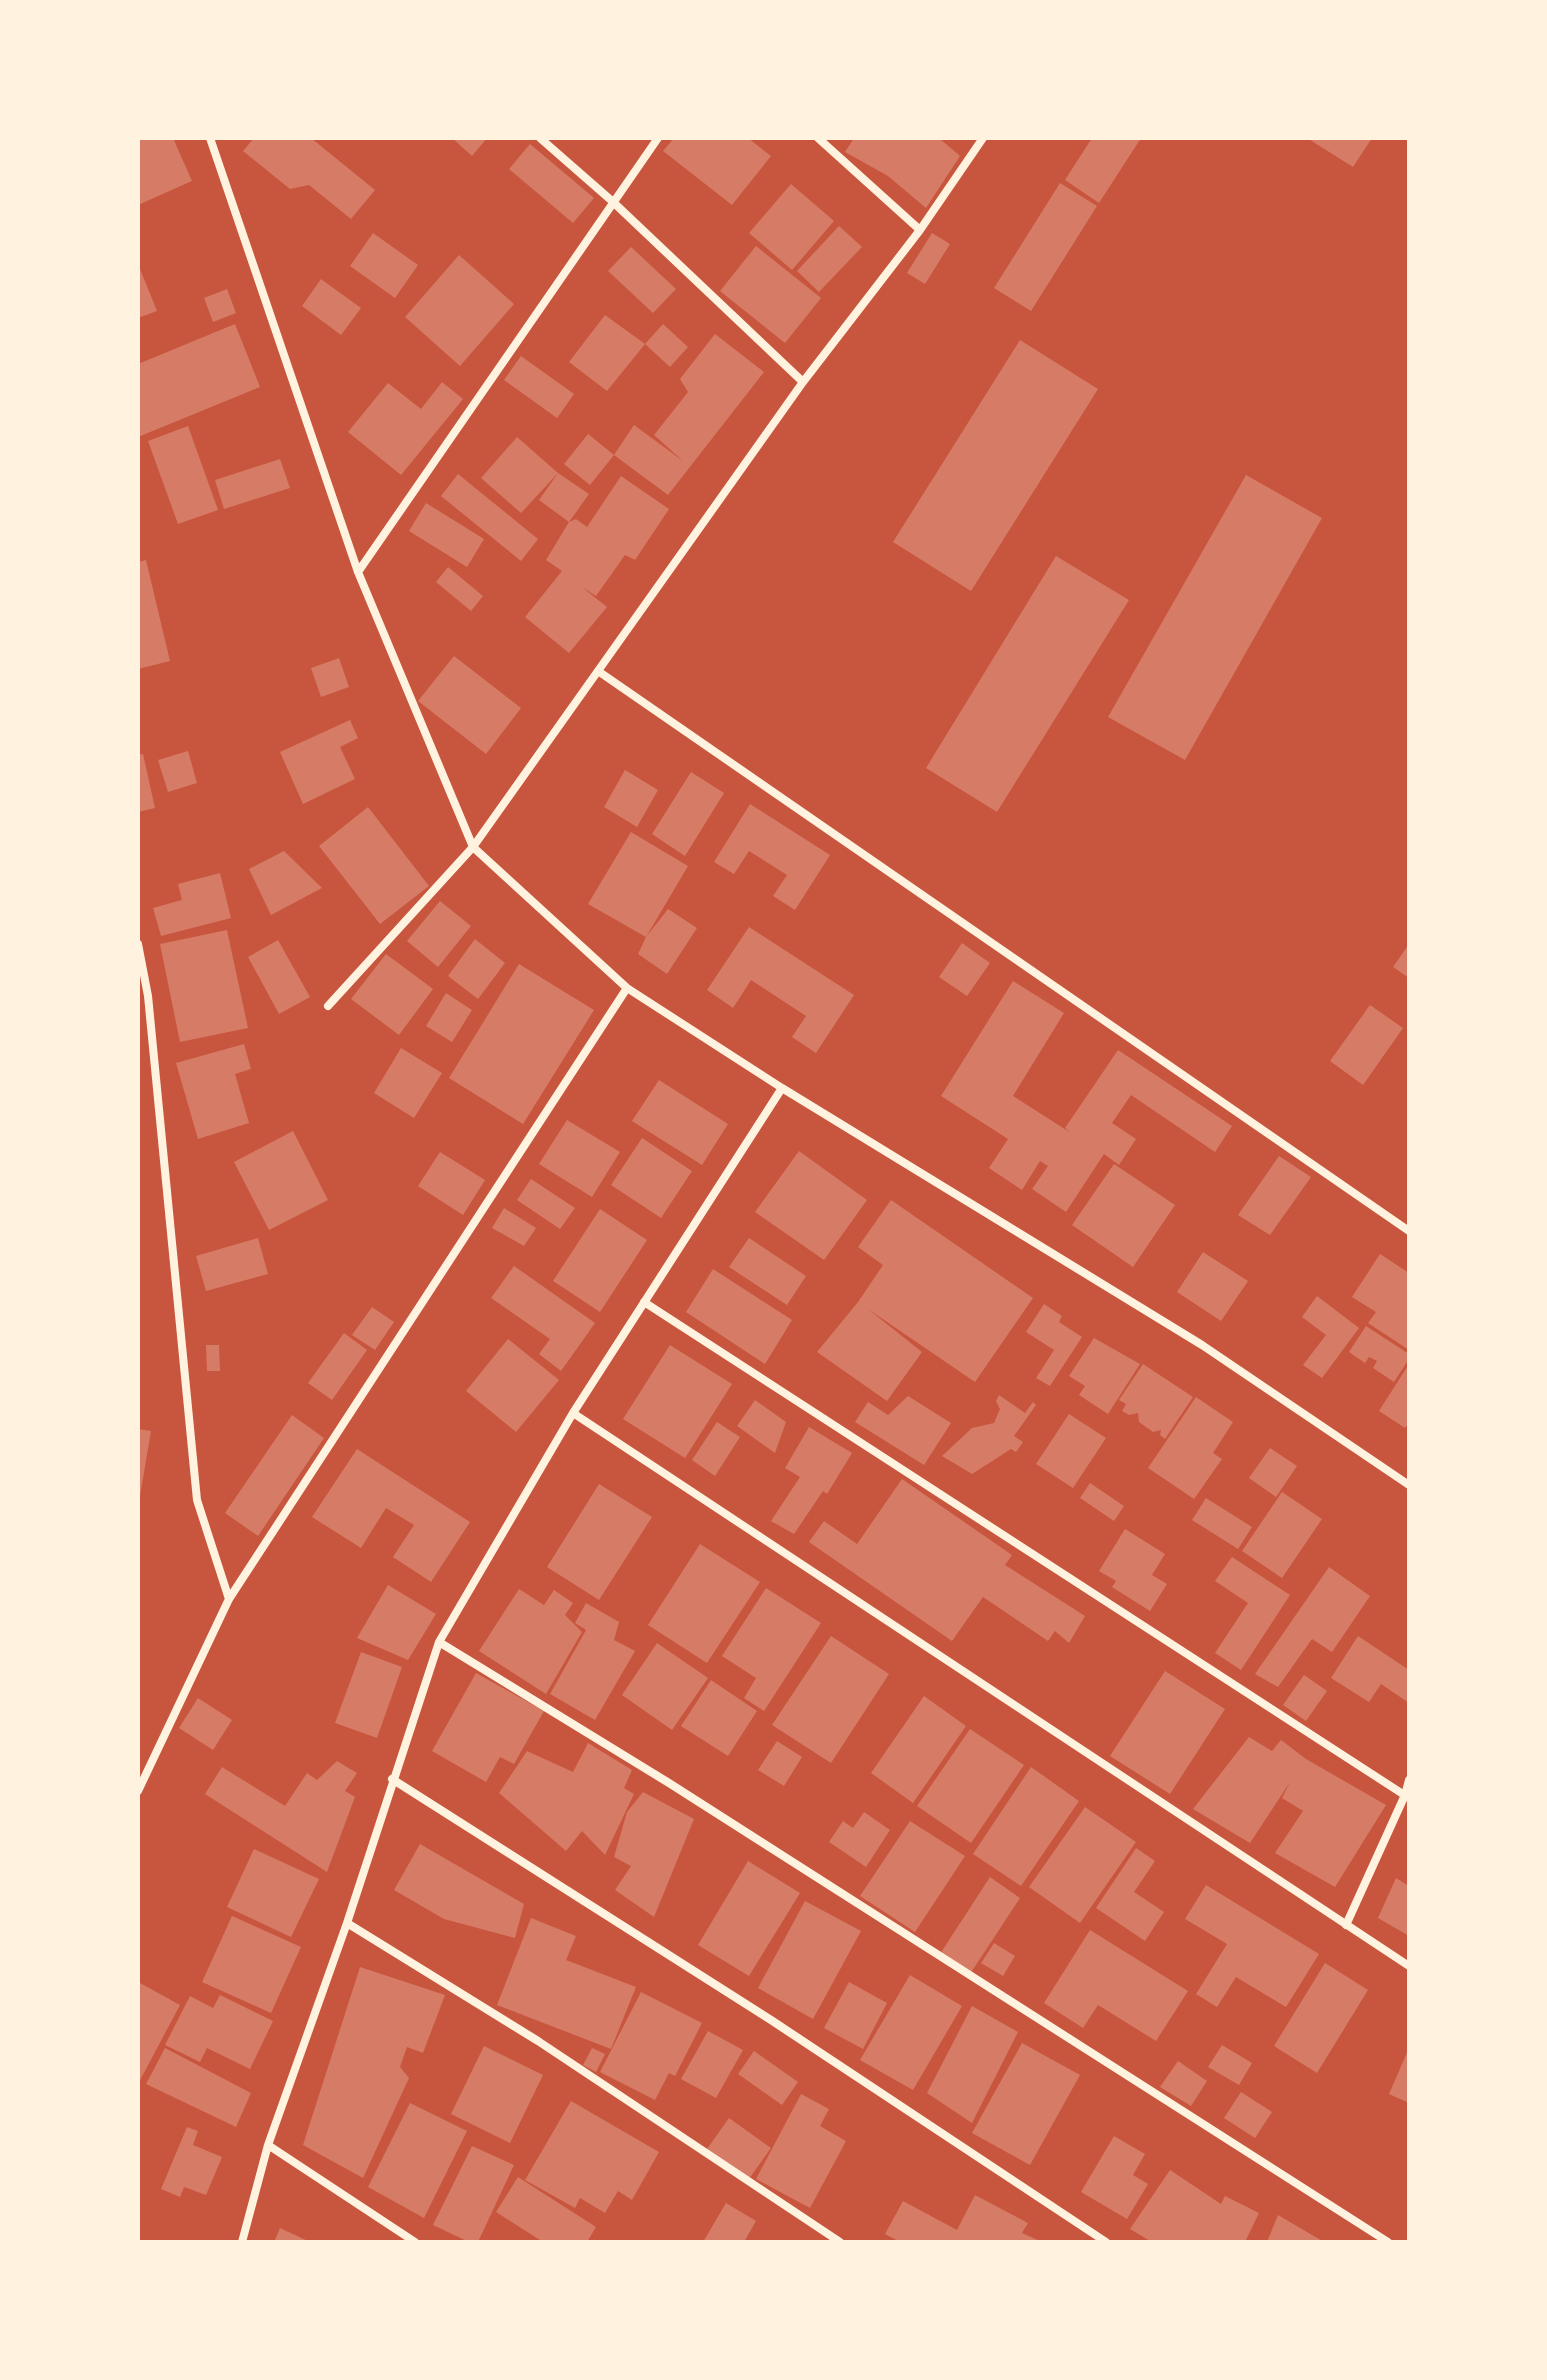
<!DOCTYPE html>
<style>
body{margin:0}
#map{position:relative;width:1547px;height:2380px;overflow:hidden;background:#c8553d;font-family:"Noto Sans",sans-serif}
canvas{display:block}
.frame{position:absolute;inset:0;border:140px solid #fff3e0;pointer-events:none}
</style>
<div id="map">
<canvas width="1547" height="2380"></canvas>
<div class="frame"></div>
</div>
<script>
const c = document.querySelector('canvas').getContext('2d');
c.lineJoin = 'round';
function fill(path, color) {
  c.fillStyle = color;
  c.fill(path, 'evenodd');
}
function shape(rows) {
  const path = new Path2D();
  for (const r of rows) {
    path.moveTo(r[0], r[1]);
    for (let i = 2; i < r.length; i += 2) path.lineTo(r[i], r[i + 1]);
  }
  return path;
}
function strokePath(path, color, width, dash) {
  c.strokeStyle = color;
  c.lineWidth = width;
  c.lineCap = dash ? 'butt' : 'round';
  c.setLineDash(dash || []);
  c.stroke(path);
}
fill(shape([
 [138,138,173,138,192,181,138,205],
 [254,138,311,138,375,190,351,219,309,185,290,189,243,151],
 [452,138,487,138,472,156],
 [674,138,748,138,771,156,732,205,663,151],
 [854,138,939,138,960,156,926,208,888,176,845,152],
 [1092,138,1141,138,1099,203,1065,180],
 [1307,138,1372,138,1353,167],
 [530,144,594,198,573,223,509,169],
 [1060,183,1097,206,1031,311,994,288],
 [791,184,834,221,792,270,749,233],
 [839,226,862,247,819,292,797,271],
 [373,233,418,265,395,298,350,266],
 [932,233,950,244,925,284,907,273],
 [756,246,821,298,785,343,720,291],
 [631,247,676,289,653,313,608,271],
 [459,255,514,304,460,366,405,317],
 [138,264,157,311,138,318],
 [321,279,361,308,341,335,302,306],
 [227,289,236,313,213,322,204,298],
 [605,315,645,344,607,391,569,362],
 [235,324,260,387,138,437,138,364],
 [663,324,688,347,670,367,645,344],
 [715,334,764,372,668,495,614,455,634,425,683,461,654,435,688,392,680,379],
 [1020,340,1098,389,971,591,893,542],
 [521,356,574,394,557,418,504,380],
 [442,382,463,399,401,475,348,432,388,383,421,409],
 [188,426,218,510,178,524,148,441],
 [588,434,614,455,590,485,564,464],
 [517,437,558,473,589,494,569,522,576,519,587,527,621,476,669,509,635,560,625,555,596,596,582,587,607,607,569,653,525,617,562,571,546,560,569,522,539,500,558,473,521,513,481,478],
 [280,459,290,488,224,509,215,480],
 [458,474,538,539,521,561,441,496],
 [1246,475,1322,518,1185,760,1108,717],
 [426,503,484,539,467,567,409,531],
 [1056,556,1129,600,997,812,926,768],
 [146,560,170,661,138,669,138,562],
 [448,567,483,596,471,611,436,582],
 [454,656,521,708,486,754,418,701],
 [339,658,349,687,321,697,311,668],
 [350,720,358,738,340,747,355,779,303,804,280,752],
 [188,751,197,783,168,792,158,760],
 [143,754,155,808,138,812,138,755],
 [625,770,658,790,637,827,604,807],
 [691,772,724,793,685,856,652,834],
 [750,804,830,855,795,910,773,896,787,875,749,851,734,874,714,862],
 [368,807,429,886,380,924,319,846],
 [631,832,688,866,646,937,588,904],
 [284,851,322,888,271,915,249,869],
 [220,873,231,918,161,936,153,908,182,900,178,884],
 [440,901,471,926,438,967,407,941],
 [668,909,697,928,667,974,638,954,646,937],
 [749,927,854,995,816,1053,792,1037,806,1016,751,980,733,1008,707,990],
 [227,930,248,1028,180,1042,160,944],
 [475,939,505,963,478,999,448,976],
 [278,940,310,997,279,1014,248,957],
 [962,943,990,963,967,996,939,977],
 [1409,944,1409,978,1393,967],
 [386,954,433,989,399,1035,351,999],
 [519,964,594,1010,523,1124,449,1078],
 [1013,981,1064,1013,1013,1096,1071,1133,1065,1128,1118,1050,1232,1126,1215,1152,1131,1095,1112,1123,1136,1139,1119,1165,1104,1154,1066,1212,1032,1189,1048,1166,1040,1161,1022,1190,989,1168,1008,1139,941,1096],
 [446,993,472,1010,452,1042,426,1026],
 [1370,1005,1403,1028,1363,1085,1330,1061],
 [244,1044,251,1069,235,1074,249,1123,198,1139,176,1063],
 [401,1048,442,1073,414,1118,374,1093],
 [659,1080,728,1124,702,1165,632,1121],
 [567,1120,620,1152,592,1197,539,1164],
 [293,1131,328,1200,269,1230,234,1162],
 [642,1138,692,1171,661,1218,611,1185],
 [799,1151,867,1200,824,1260,755,1212],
 [440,1152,485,1180,463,1215,418,1186],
 [1279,1156,1311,1177,1270,1235,1238,1215],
 [1114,1164,1175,1205,1133,1267,1072,1225],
 [531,1179,575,1208,560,1229,517,1200],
 [891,1200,1033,1298,975,1382,868,1309,922,1352,887,1401,817,1352,858,1302,883,1265,858,1247],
 [504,1208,536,1228,524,1246,492,1228],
 [600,1209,647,1240,600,1312,553,1281],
 [258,1238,268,1274,206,1291,196,1256],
 [749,1238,806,1276,787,1305,729,1267],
 [1203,1252,1248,1281,1221,1321,1177,1292],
 [1380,1254,1409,1273,1409,1350,1368,1323,1376,1312,1352,1297],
 [514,1266,595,1323,561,1371,539,1354,550,1339,491,1298],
 [713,1269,792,1320,765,1364,686,1312],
 [1317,1296,1359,1328,1322,1378,1303,1365,1326,1335,1302,1317],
 [1044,1304,1062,1316,1059,1322,1082,1337,1050,1386,1036,1378,1054,1350,1026,1332],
 [372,1307,394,1322,375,1350,352,1335],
 [1366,1326,1409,1354,1409,1359,1394,1382,1373,1368,1377,1361,1369,1357,1365,1363,1349,1352],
 [344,1333,367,1350,332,1400,308,1383],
 [1094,1338,1140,1364,1108,1414,1079,1395,1085,1386,1069,1376],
 [508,1339,559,1380,516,1432,466,1391],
 [206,1345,219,1345,220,1371,207,1371],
 [670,1345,732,1384,685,1458,623,1419],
 [1143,1364,1193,1397,1165,1439,1160,1435,1161,1430,1153,1432,1139,1422,1138,1413,1129,1415,1122,1411,1126,1404,1119,1400],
 [1409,1364,1409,1423,1405,1428,1379,1411],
 [999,1395,1025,1413,1033,1402,1036,1405,1014,1436,1023,1442,1016,1452,1011,1449,972,1474,942,1456,972,1428,994,1423,1000,1409,996,1401],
 [908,1396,951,1423,924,1465,855,1422,868,1402,888,1415],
 [1196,1397,1233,1422,1213,1453,1222,1459,1194,1499,1148,1468],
 [755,1400,786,1422,775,1453,737,1426],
 [1069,1414,1106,1438,1073,1488,1036,1464],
 [292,1415,324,1438,258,1536,225,1513],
 [717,1422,740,1437,715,1476,692,1460],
 [809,1427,852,1453,827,1494,823,1491,794,1534,771,1521,800,1477,785,1468],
 [138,1429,151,1431,140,1496,138,1496],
 [1270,1448,1297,1466,1276,1497,1249,1478],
 [357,1449,470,1522,431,1582,393,1557,414,1525,386,1508,361,1548,312,1517],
 [902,1479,1012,1555,1005,1565,1085,1616,1069,1643,1055,1631,1048,1641,983,1597,952,1641,809,1542,824,1521,857,1544],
 [1090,1483,1124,1506,1114,1521,1080,1498],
 [599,1484,652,1517,599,1600,547,1567],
 [1282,1492,1322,1519,1282,1578,1242,1551],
 [1206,1498,1252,1527,1238,1549,1192,1520],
 [1125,1529,1165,1554,1152,1575,1167,1584,1150,1611,1112,1587,1116,1581,1099,1571],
 [700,1544,760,1582,707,1663,648,1625],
 [1232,1557,1290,1595,1241,1670,1215,1653,1248,1603,1215,1581],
 [1329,1567,1370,1596,1332,1652,1312,1639,1278,1687,1255,1674],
 [388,1585,436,1614,408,1660,357,1638],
 [766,1588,821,1623,764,1711,744,1698,756,1678,722,1656],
 [519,1589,544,1605,554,1590,573,1603,565,1615,582,1632,546,1694,479,1651],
 [586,1603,619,1622,614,1640,635,1651,595,1720,550,1694,586,1630,575,1623],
 [831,1636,889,1674,831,1763,772,1725],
 [1358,1636,1409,1670,1409,1703,1381,1684,1369,1702,1331,1678],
 [657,1643,708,1678,672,1730,622,1695],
 [361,1652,402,1667,377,1738,335,1723],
 [1165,1671,1225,1709,1170,1794,1110,1756],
 [476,1673,544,1711,514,1764,500,1757,486,1782,432,1751],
 [1304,1675,1327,1691,1306,1721,1283,1705],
 [711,1680,757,1711,728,1756,681,1726],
 [924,1696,966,1726,913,1803,871,1773],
 [198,1698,232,1720,213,1750,179,1728],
 [970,1729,1024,1765,971,1843,917,1806],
 [1249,1737,1272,1751,1281,1740,1306,1759,1386,1805,1335,1887,1275,1853,1303,1811,1282,1798,1290,1782,1250,1843,1193,1809],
 [777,1741,802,1757,784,1786,758,1770],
 [588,1743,632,1770,624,1788,634,1794,605,1855,582,1831,566,1851,499,1793,527,1751,573,1772],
 [337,1761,357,1773,345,1791,355,1797,327,1872,205,1794,222,1767,285,1806,307,1773,317,1780],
 [1031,1767,1079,1801,1021,1886,973,1854],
 [643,1792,694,1819,654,1917,615,1890,631,1866,614,1857,627,1812],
 [1085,1807,1136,1842,1080,1923,1029,1887],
 [864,1812,890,1830,866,1867,829,1842,843,1821,853,1828],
 [910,1821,965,1856,915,1932,860,1896],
 [420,1844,524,1904,515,1938,444,1919,394,1890],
 [1136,1848,1155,1861,1134,1892,1164,1912,1145,1941,1096,1908],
 [254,1849,319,1879,291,1937,227,1907],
 [748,1861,800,1893,749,1976,698,1945],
 [990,1877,1020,1898,970,1974,940,1954],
 [1396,1878,1409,1886,1409,1936,1378,1918],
 [1206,1885,1319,1954,1286,2007,1236,1977,1217,2007,1196,1994,1227,1944,1185,1919],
 [805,1901,861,1931,813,2019,758,1988],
 [232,1916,301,1947,271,2013,202,1982],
 [531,1918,576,1936,566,1960,636,1987,611,2049,497,2005],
 [1090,1930,1188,1991,1156,2041,1098,2005,1083,2028,1044,2003],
 [994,1943,1015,1956,1003,1976,981,1963],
 [1325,1963,1368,1990,1317,2073,1274,2046],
 [360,1967,445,1995,423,2053,407,2047,400,2067,409,2078,363,2178,303,2145],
 [910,1975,962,2006,913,2090,860,2060],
 [849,1982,887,2003,863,2049,824,2028],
 [140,1983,180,2005,138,2084,138,1988],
 [641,1992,702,2023,675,2076,669,2073,655,2100,600,2072],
 [220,1995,273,2021,250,2069,207,2048,200,2062,165,2045,190,1996,213,2008],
 [972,2006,1018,2032,972,2123,927,2093],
 [708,2031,743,2050,716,2098,681,2079],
 [1022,2043,1080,2075,1030,2165,972,2133],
 [1222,2045,1252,2063,1239,2085,1208,2067],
 [484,2046,543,2075,510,2143,451,2114],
 [165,2048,251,2093,236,2127,146,2084],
 [592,2048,605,2054,596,2072,583,2065],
 [1409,2048,1409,2103,1389,2094],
 [754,2051,798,2082,782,2105,738,2074],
 [1178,2061,1207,2081,1191,2106,1160,2087],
 [1241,2092,1272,2112,1255,2138,1224,2118],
 [801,2094,829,2109,820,2126,846,2141,810,2208,756,2179],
 [571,2101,659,2152,632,2200,618,2191,605,2213,580,2198,575,2208,525,2180],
 [410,2103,467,2131,424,2218,368,2187],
 [729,2118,771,2148,749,2179,707,2149],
 [187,2127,198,2131,193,2145,222,2157,206,2195,184,2187,180,2197,161,2189],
 [1114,2136,1145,2154,1133,2175,1148,2184,1127,2219,1081,2192],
 [472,2146,514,2165,478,2242,469,2242,433,2225],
 [1170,2170,1221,2204,1225,2196,1259,2213,1245,2242,1152,2242,1130,2229],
 [518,2177,596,2227,587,2242,543,2242,496,2212],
 [975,2195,1028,2223,1022,2233,1042,2242,900,2242,885,2234,903,2201,957,2230],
 [726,2203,756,2221,744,2242,703,2242],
 [1278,2215,1324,2242,1267,2242],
 [280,2228,310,2242,274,2242]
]), '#d67c66');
strokePath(shape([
 [210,138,358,572,473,847,627,988,782,1088,1202,1345,1409,1485],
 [540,138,612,201,803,382],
 [818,138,920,230],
 [358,572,658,138],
 [598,671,1409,1231],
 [138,944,148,996,197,1500,229,1599],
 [328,1006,473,847,803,382,920,230,983,138],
 [644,1302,1409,1798],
 [573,1413,1409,1966],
 [439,1642,669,1783,1388,2242],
 [392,1779,771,2020,1106,2242],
 [138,1791,229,1599,627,988],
 [347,1923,538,2041,840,2242],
 [1346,1925,1405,1795,1409,1780],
 [268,2145,415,2242],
 [242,2242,268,2145,347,1923,439,1642,573,1413,782,1088]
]), '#fff3e0', 8);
</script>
